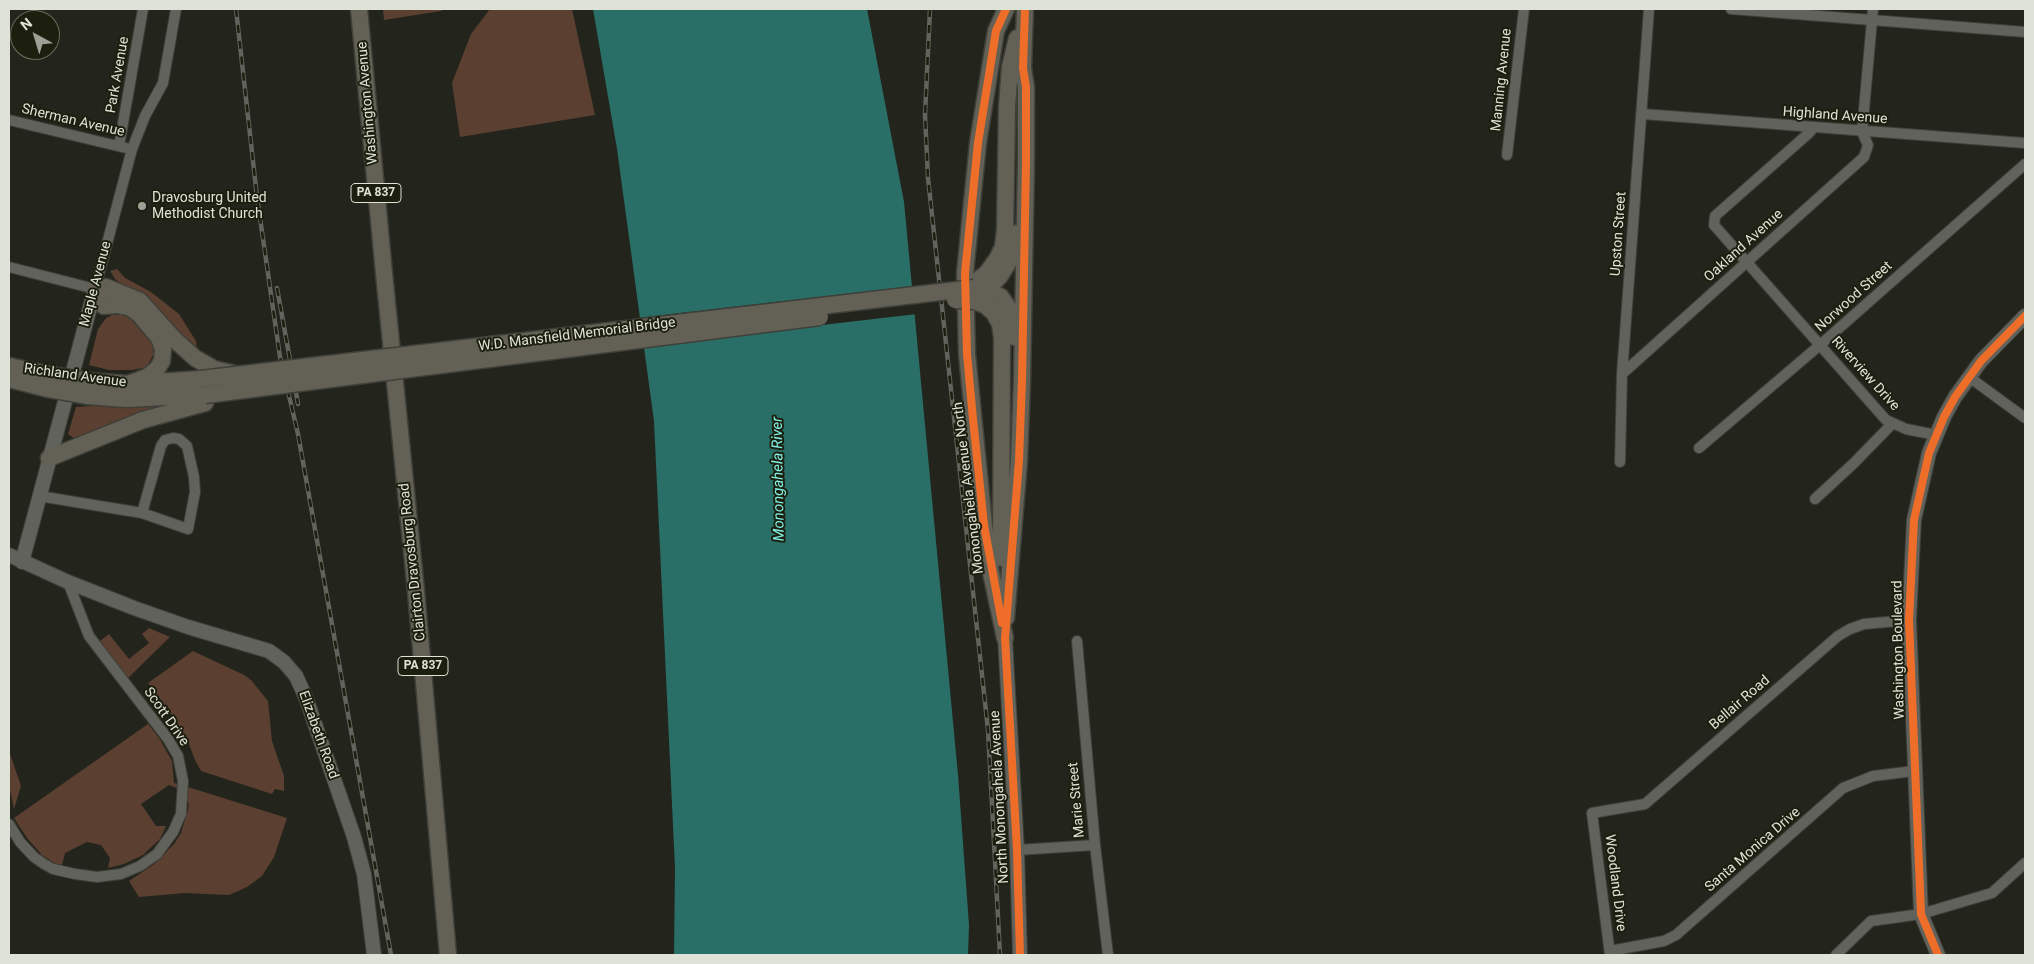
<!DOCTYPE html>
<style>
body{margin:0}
#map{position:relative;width:2034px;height:964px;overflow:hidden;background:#23251c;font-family:Roboto,sans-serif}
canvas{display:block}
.frame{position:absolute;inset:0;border:10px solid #dfe2d7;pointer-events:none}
.north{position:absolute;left:10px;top:10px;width:50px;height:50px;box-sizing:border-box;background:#1c1f0e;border:1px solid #6a6d5e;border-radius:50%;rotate:321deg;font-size:14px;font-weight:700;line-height:20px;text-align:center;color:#dfe2d7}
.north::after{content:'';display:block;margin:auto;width:18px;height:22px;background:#9da096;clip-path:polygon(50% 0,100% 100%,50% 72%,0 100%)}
</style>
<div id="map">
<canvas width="2034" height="964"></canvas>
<div class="frame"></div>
<div class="north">N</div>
</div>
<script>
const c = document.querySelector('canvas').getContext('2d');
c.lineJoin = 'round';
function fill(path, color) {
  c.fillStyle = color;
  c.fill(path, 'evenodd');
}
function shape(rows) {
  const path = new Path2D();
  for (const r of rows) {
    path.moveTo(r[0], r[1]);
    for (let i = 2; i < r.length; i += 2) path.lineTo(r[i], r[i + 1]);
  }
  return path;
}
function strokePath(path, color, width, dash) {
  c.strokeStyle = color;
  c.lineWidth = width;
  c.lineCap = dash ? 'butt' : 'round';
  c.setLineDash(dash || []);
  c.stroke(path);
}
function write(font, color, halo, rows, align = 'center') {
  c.font = font + ' Roboto,sans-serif';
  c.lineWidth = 4;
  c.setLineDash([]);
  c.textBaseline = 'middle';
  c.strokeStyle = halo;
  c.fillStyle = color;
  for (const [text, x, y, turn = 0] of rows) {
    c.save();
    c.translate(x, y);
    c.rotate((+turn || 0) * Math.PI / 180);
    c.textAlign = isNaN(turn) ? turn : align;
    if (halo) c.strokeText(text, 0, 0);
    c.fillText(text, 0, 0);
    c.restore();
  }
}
fill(shape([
 [383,9,444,9,441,11,384,20],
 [490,9,572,9,595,115,460,137,452,83,471,34],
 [117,269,125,278,151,292,179,314,196,341,197,347,178,331,150,300,121,284,115,279,110,271],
 [112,315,123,315,130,318,153,344,153,355,148,365,143,368,132,370,109,370,89,365,98,329,106,318],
 [153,402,157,404,158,407,78,441,68,434,76,407],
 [149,628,170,637,127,679,100,641,109,634,129,659,149,643,142,634],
 [193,651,244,675,251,680,268,701,272,741,284,776,284,791,275,789,272,794,201,771,195,760,189,744,172,715,148,683],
 [148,724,159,738,172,761,174,783,178,784,177,788,169,785,141,804,156,826,166,826,160,839,143,855,124,864,108,868,110,858,101,845,87,842,65,853,62,865,56,864,42,855,27,838,14,818],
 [9,751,21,786,14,809,9,785],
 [188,787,287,818,274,857,262,876,247,887,229,895,185,893,139,897,129,881,153,865,174,844,181,833,188,810,189,803,186,801]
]), '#5b3f30');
fill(shape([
 [593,9,867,9,904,202,958,775,969,925,968,955,674,955,675,868,654,421,617,149]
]), '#296f68');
fill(shape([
 [914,286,917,314,641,346,637,318]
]), '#23251c');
const street = shape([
 [1731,9,2025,32],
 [1643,114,2025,143],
 [9,120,126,148],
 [1813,128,1809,133,1715,216,1714,225,1886,420,1906,429,1936,435],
 [119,146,143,9],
 [1507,155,1524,9],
 [9,267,95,289,132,149,145,116,163,83,176,9],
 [1622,374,1864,157,1868,145,1862,132,1873,9],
 [1969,377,2025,418],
 [1699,448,1820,345,2025,164],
 [1620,462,1622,374,1649,9],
 [39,496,142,513,188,529,195,492,194,477,187,446,179,439,173,438,165,440,161,446,142,513],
 [1815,499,1854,463,1892,424],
 [1077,641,1095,845,1108,955],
 [9,824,20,842,34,857,44,864,53,869,75,874,97,877,121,874,140,866,157,854,173,832,181,814,183,781,178,756,168,739,89,636,68,582],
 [1017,850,1095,845],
 [1610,951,1664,941,1676,935,1843,788,1873,776,1914,771],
 [1610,955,1592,813,1645,804,1838,636,1850,629,1864,624,1909,620],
 [1836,955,1871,921,1921,914,1992,893,2025,863]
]);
const secondary = shape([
 [9,555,68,582,134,608,188,627,269,651,284,662,296,676,306,698,354,837,364,874,374,955],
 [22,562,95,289],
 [1005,638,1017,850,1020,955],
 [1938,955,1921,914,1909,620,1914,520,1929,453,1944,417,1955,397,1981,361,2025,316]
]);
const primary = shape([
 [359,9,384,273,416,591,448,955],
 [975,282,986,274,997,259,1003,247,1005,230,1007,106,1010,67,1017,38],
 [974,288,987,289,1001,297,1010,310,1014,323,1014,337],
 [978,293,987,289,1000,276,1011,258,1017,233],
 [974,301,985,305,994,313,1000,324,1002,338,1001,558],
 [9,366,51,375],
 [9,379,48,389],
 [88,381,128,384,201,379],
 [128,384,147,377,157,369,162,361,163,349,159,338,139,314,129,307,117,305,104,306,95,289,106,287,140,301,175,340,195,358,214,369,235,374],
 [87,396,126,399,205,395],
 [49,458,143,420,205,403],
 [1006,618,1019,461,1022,381,1026,163,1026,87,1023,68,1025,9],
 [1005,638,990,568,984,525,967,354,965,273,978,143,996,31,1006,9]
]);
strokePath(street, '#3e4039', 12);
strokePath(secondary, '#3e4039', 16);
strokePath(primary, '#3e4039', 19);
strokePath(street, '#61625b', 10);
strokePath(secondary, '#61625b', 14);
strokePath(primary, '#636156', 16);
const rail = shape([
 [236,9,257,197,280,357,298,434,391,955],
 [930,9,925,115,928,178,988,730,1000,955],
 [277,288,298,404]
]);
strokePath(rail, '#62635c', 4.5);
strokePath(rail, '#1c1f0e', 2.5, [8]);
const primaryBridge = shape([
 [955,300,974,301],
 [51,375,88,381],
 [201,379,974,288],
 [48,389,87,396],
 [205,395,820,317]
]);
strokePath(primaryBridge, '#3e4039', 19, []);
strokePath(primaryBridge, '#636156', 16);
strokePath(shape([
 [1002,623,984,525,973,419,967,354,965,273,978,143,996,31,1006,9],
 [1020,955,1017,850,1005,638,1019,461,1022,381,1026,163,1026,87,1023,68,1025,9],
 [1938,955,1921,914,1909,620,1914,520,1929,453,1944,417,1955,397,1981,361,2025,316]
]), '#ee6e29', 8);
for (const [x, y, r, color] of [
 [142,206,5,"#9da096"]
]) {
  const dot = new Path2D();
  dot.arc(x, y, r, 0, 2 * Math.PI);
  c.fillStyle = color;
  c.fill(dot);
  strokePath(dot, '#1c1f0e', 2);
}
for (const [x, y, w] of [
 [376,193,50],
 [423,666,50]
]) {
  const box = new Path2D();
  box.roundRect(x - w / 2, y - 9.5, w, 19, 4);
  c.fillStyle = '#1c1f0e';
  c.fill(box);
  strokePath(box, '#dfe2d7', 1);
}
write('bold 12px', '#dfe2d7', null, [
 ["PA 837",376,193],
 ["PA 837",423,666]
]);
write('14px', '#dfe2d7', '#1c1f0e', [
 ["Park Avenue",118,75,-80],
 ["Manning Avenue",1502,80,-84],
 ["Washington Avenue",368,103,-95],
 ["Highland Avenue",1835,116,4],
 ["Sherman Avenue",73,121,13],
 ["Upston Street",1619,234,-86],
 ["Oakland Avenue",1744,246,-42],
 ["Maple Avenue",96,284,-75],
 ["Norwood Street",1854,297,-42],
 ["W.D. Mansfield Memorial Bridge",577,335,-7],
 ["Riverview Drive",1865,374,48],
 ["Richland Avenue",75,376,8],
 ["Monongahela Avenue North",969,488,-97],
 ["Clairton Dravosburg Road",413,562,-96],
 ["Washington Boulevard",1899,650,-91],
 ["Bellair Road",1740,703,-41],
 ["Scott Drive",166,717,55],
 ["Elizabeth Road",318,735,70],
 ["North Monongahela Avenue",1000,797,-93],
 ["Marie Street",1077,800,-95],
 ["Santa Monica Drive",1753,850,-41],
 ["Woodland Drive",1615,883,83]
]);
write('14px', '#dfe2d7', '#1c1f0e', [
 ["Dravosburg United",152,198],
 ["Methodist Church",152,214]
], 'left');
write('italic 15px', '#80f0e5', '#1c1f0e', [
 ["Monongahela River",779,479,-91]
]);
</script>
